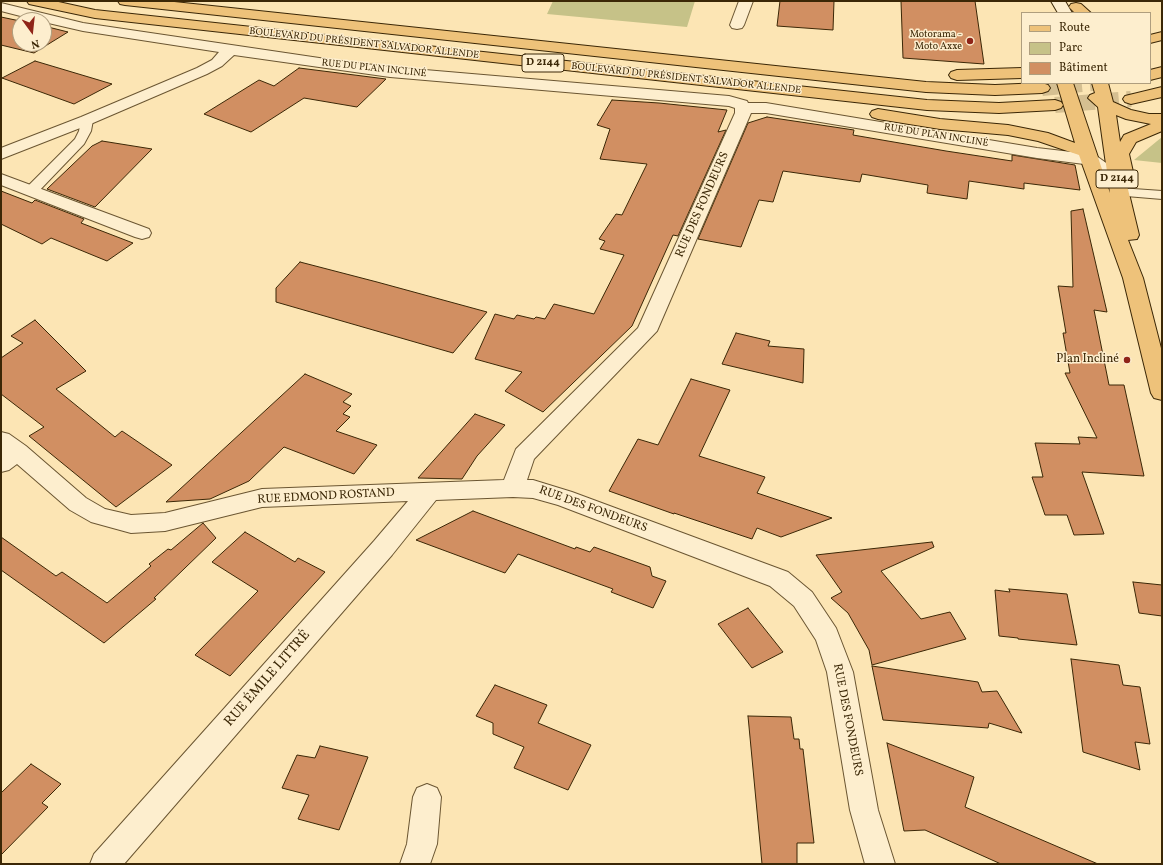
<!DOCTYPE html>
<meta charset="utf-8">
<style>
body{margin:0}
#map{position:relative;width:1163px;height:865px;overflow:hidden;background:#fce5b4;font-family:Vollkorn,serif}
canvas{display:block}
.frame{position:absolute;inset:0;border:2px solid #3b2706;pointer-events:none}
.legend{position:absolute;left:1021px;top:12px;width:130px;height:72px;box-sizing:border-box;background:#fdeece;border:1px solid #af9e7e;margin:0;padding:5px 7px;list-style:none;font-size:12px;color:#3b2706}
.legend li{display:flex;align-items:center;gap:8px;height:20px}
.legend b{width:20px;border:1px solid #af9e7e}
.north{position:absolute;left:12px;top:12px;width:40px;height:40px;box-sizing:border-box;background:#fdeece;border:1px solid #af9e7e;border-radius:50%;rotate:165deg;font-size:11px;font-weight:700;line-height:16px;text-align:center;color:#3b2706}
.north::after{content:'';display:block;margin:auto;width:14px;height:18px;background:#8f2418;clip-path:polygon(50% 0,100% 100%,50% 72%,0 100%)}
</style>
<div id="map">
<canvas width="1163" height="865"></canvas>
<div class="frame"></div>
<ul class="legend">
<li><b style="height:5px;background:#eec27a"></b>Route</li>
<li><b style="height:11px;background:#c6c288"></b>Parc</li>
<li><b style="height:11px;background:#d18f62"></b>Bâtiment</li>
</ul>
<div class="north">N</div>
</div>
<script>
const c = document.querySelector('canvas').getContext('2d');
c.lineJoin = 'round';
function fill(path, color) {
  c.fillStyle = color;
  c.fill(path, 'evenodd');
}
function shape(rows) {
  const path = new Path2D();
  for (const r of rows) {
    path.moveTo(r[0], r[1]);
    for (let i = 2; i < r.length; i += 2) path.lineTo(r[i], r[i + 1]);
  }
  return path;
}
function strokePath(path, color, width, dash) {
  c.strokeStyle = color;
  c.lineWidth = width;
  c.lineCap = dash ? 'butt' : 'round';
  c.setLineDash(dash || []);
  c.stroke(path);
}
function write(font, color, halo, rows, align = 'center') {
  c.font = font + ' Vollkorn,serif';
  c.lineWidth = 3;
  c.setLineDash([]);
  c.textBaseline = 'middle';
  c.strokeStyle = halo;
  c.fillStyle = color;
  for (const [text, x, y, turn = 0] of rows) {
    c.save();
    c.translate(x, y);
    c.rotate((+turn || 0) * Math.PI / 180);
    c.textAlign = isNaN(turn) ? turn : align;
    if (halo) c.strokeText(text, 0, 0);
    c.fillText(text, 0, 0);
    c.restore();
  }
}
fill(shape([
 [553,1,695,1,687,27,547,14],
 [1162,137,1162,163,1134,160]
]), '#c6c288');
const building = shape([
 [780,1,834,1,833,30,777,26,780,1],
 [901,1,975,1,984,64,903,58,901,1],
 [1,17,20,21,20,44,44,44,44,26,68,32,34,53,1,45,1,17],
 [35,61,112,84,74,104,2,78,35,61],
 [299,68,386,79,357,107,304,98,251,132,204,114,259,80,274,86,299,68],
 [612,100,659,103,727,110,718,132,726,130,678,236,673,235,632,326,543,412,505,391,522,372,475,359,495,314,514,319,517,315,534,319,536,317,545,319,554,304,594,314,624,255,600,249,605,241,599,239,616,214,622,215,647,164,600,159,610,129,597,125,612,100],
 [767,117,854,130,853,135,946,151,1012,161,1012,155,1075,165,1080,190,1024,183,1024,189,969,181,967,199,927,193,928,185,862,174,860,182,783,171,773,202,759,200,741,247,698,239,748,123,767,117],
 [102,141,152,149,95,207,47,189,92,146,102,141],
 [1,191,32,203,35,200,84,219,81,223,133,243,107,261,51,238,42,244,1,224,1,191],
 [1083,209,1107,312,1094,310,1109,385,1124,385,1144,476,1082,472,1104,534,1074,535,1067,515,1045,515,1032,477,1043,477,1035,443,1080,444,1078,437,1097,438,1065,373,1070,373,1063,333,1066,333,1058,286,1073,287,1071,211,1083,209],
 [300,262,377,282,487,312,453,353,276,302,276,288,300,262],
 [35,320,86,371,56,389,115,437,122,431,172,465,116,507,29,436,44,427,1,394,1,358,23,343,11,336,35,320],
 [736,333,770,341,768,346,804,349,803,383,722,364,736,333],
 [305,374,352,394,343,402,351,406,343,414,350,417,336,431,377,445,354,474,284,447,249,481,210,499,166,502,305,374],
 [691,379,730,390,699,456,765,477,757,493,832,518,781,537,757,528,752,539,674,513,674,514,609,491,638,439,658,445,691,379],
 [475,414,505,425,477,456,462,479,418,478,475,414],
 [473,511,575,549,576,547,590,552,594,547,650,567,652,576,666,581,653,608,611,592,613,589,518,554,505,573,416,540,473,511],
 [203,523,216,538,154,598,156,599,104,643,1,570,1,537,56,576,62,572,107,603,151,566,149,564,168,549,171,550,203,523],
 [245,532,295,562,298,558,325,572,230,676,195,655,258,591,212,562,245,532],
 [932,542,934,547,881,571,921,619,950,612,966,639,872,665,869,650,848,613,831,598,842,592,816,555,932,542],
 [1133,582,1162,585,1162,616,1139,613,1133,582],
 [1009,589,1067,594,1077,645,1018,639,1018,638,999,636,995,590,1010,592,1009,589],
 [748,608,783,652,752,668,718,624,748,608],
 [1071,659,1119,665,1123,685,1140,687,1150,744,1135,742,1140,770,1083,752,1071,659],
 [872,666,978,682,982,692,997,691,1022,733,989,723,988,728,883,720,872,666],
 [495,685,547,705,538,723,591,745,568,790,514,768,524,747,493,734,493,723,476,716,495,685],
 [748,716,791,717,794,739,799,739,800,749,803,749,814,843,797,843,797,864,762,864,748,716],
 [887,743,974,777,965,807,1098,864,1001,864,925,830,904,831,887,743],
 [320,746,368,757,339,830,298,819,309,795,282,788,297,755,315,758,320,746],
 [31,764,61,784,42,803,48,807,1,855,1,793,31,764]
]);
fill(building, '#d18f62');
strokePath(building, '#3b2706', 1);
strokePath(shape([
 [1042,88,1093,83],
 [1055,105,1131,99]
]), '#d5bf91', 16, [16, 8]);
const service = shape([
 [87,116,91,117,93,120,91,131,84,144,36,194,26,194,25,191,26,188,75,139,79,131,81,120,83,117,87,116],
 [1119,188,1162,191,1162,199,1114,195,1113,192,1114,189,1119,188]
]);
const minor = shape([
 [739,1,753,1,744,25,742,28,737,29,732,28,730,25,739,1],
 [1,3,83,23,326,59,390,67,729,96,747,101,748,103,766,103,1037,148,1089,154,1095,155,1109,165,1112,169,1109,173,1103,174,1097,173,1084,164,1037,158,766,113,751,113,657,331,534,459,527,480,533,480,572,492,788,572,812,592,836,628,853,672,878,810,895,864,865,864,850,810,827,672,816,640,794,606,770,586,558,505,533,498,513,497,436,500,392,555,124,864,90,864,94,854,374,541,408,501,262,507,165,531,131,533,91,522,70,510,17,464,9,470,1,472,1,432,9,434,26,446,86,498,105,509,131,515,165,513,262,489,504,480,516,449,638,328,735,113,735,108,729,106,390,77,234,55,222,66,207,74,93,123,1,159,1,148,81,117,197,68,212,60,219,52,83,31,44,22,44,20,36,20,1,11,1,3],
 [1,174,149,229,151,233,149,237,142,239,135,237,1,185,1,174],
 [427,784,437,788,441,797,437,844,430,864,400,864,407,844,413,797,417,788,427,784]
]);
const secondary = shape([
 [1051,1,1065,1,1072,13,1058,13,1051,1]
]);
const primary = shape([
 [27,1,54,1,95,10,927,100,999,103,1055,100,1061,102,1063,105,1061,108,1055,110,999,113,927,110,95,18,29,4,27,1],
 [118,1,165,1,926,82,995,85,1042,83,1048,85,1050,88,1048,91,1042,93,995,95,926,92,125,5,120,4,118,1],
 [1076,3,1081,4,1091,13,1075,13,1069,7,1071,4,1076,3],
 [1162,32,1162,40,1150,43,1150,35,1162,32],
 [1162,67,1162,77,1150,80,1150,70,1162,67],
 [1022,68,1022,78,957,80,951,78,949,75,951,72,957,70,1022,68],
 [1057,83,1073,83,1110,193,1098,107,1088,98,1090,95,1095,93,1092,83,1108,83,1113,102,1131,110,1149,114,1162,114,1162,131,1136,142,1129,154,1133,172,1130,176,1125,177,1139,235,1137,239,1128,240,1143,278,1162,352,1162,400,1154,398,1151,393,1123,278,1079,155,1038,141,1008,135,940,129,878,119,872,117,870,114,872,111,878,109,940,119,1008,125,1048,133,1075,143,1057,83],
 [1116,115,1126,119,1151,124,1124,135,1120,142,1116,115],
 [1162,87,1162,97,1131,104,1125,102,1123,99,1125,96,1162,87]
]);
strokePath(service, '#6b5632', 2);
strokePath(minor, '#6b5632', 2);
strokePath(secondary, '#3b2706', 2);
strokePath(primary, '#3b2706', 2);
fill(service, '#fdeece');
fill(minor, '#fdeece');
fill(secondary, '#fdeece');
fill(primary, '#eec27a');
for (const [x, y, r, color] of [
 [970,41,4,"#8f2418"],
 [1127,360,4,"#8f2418"]
]) {
  const dot = new Path2D();
  dot.arc(x, y, r, 0, 2 * Math.PI);
  c.fillStyle = color;
  c.fill(dot);
  strokePath(dot, '#fdeece', 1.5);
}
write('10px', '#3b2706', '#fdeece', [
 ["Motorama -",962,35],
 ["Moto Axxe",962,47]
], 'right');
write('10px', '#3b2706', '#fdeece', [
 ["BOULEVARD DU PRÉSIDENT SALVADOR ALLENDE",364,44,6],
 ["RUE DU PLAN INCLINÉ",374,69,6],
 ["BOULEVARD DU PRÉSIDENT SALVADOR ALLENDE",686,79,6],
 ["RUE DU PLAN INCLINÉ",936,136,9]
]);
for (const [x, y, w] of [
 [543,63,42],
 [1117,179,42]
]) {
  const box = new Path2D();
  box.roundRect(x - w / 2, y - 9, w, 18, 3);
  c.fillStyle = '#fdeece';
  c.fill(box);
  strokePath(box, '#3b2706', 1);
}
write('bold 11px', '#3b2706', null, [
 ["D 2144",543,63],
 ["D 2144",1117,179]
]);
write('12px', '#3b2706', '#fdeece', [
 ["RUE DES FONDEURS",703,205,-66],
 ["RUE EDMOND ROSTAND",326,497,-3],
 ["RUE DES FONDEURS",593,510,20],
 ["RUE DES FONDEURS",847,720,79]
]);
write('12px', '#3b2706', '#fdeece', [
 ["Plan Incliné",1119,360]
], 'right');
write('14px', '#3b2706', '#fdeece', [
 ["RUE ÉMILE LITTRÉ",268,679,-49]
]);
</script>
